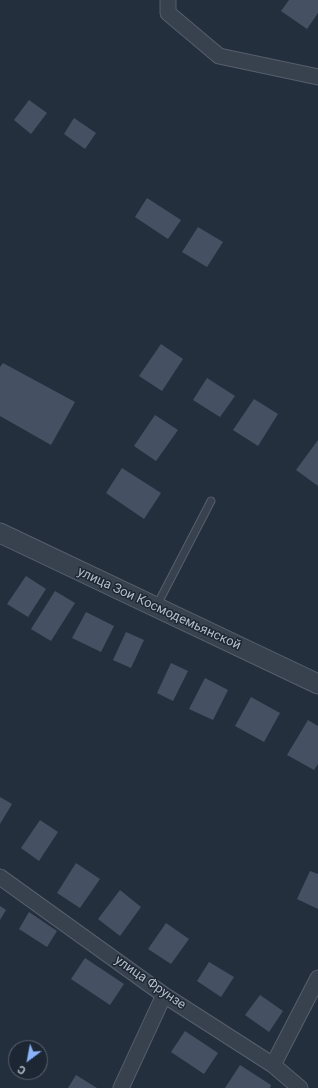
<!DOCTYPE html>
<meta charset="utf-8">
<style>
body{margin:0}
#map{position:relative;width:318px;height:1088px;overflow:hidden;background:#242f3e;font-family:Roboto,sans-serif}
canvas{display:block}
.north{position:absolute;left:8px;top:1040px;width:40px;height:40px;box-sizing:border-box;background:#1d2633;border:1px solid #59626f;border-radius:50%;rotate:212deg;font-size:11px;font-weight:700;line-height:16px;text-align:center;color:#b4bcc9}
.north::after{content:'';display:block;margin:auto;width:14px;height:18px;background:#8ab4f8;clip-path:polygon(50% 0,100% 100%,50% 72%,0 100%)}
</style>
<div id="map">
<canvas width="318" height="1088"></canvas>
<div class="north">С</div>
</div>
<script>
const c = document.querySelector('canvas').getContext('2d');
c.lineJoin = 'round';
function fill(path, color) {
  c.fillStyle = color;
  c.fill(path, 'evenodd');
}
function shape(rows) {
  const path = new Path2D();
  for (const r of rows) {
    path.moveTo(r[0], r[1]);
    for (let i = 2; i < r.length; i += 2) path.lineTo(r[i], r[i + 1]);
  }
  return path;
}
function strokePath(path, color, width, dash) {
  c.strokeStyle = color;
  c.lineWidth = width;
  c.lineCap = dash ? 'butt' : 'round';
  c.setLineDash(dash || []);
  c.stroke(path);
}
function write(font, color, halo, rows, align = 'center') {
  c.font = font + ' Roboto,sans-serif';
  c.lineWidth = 3;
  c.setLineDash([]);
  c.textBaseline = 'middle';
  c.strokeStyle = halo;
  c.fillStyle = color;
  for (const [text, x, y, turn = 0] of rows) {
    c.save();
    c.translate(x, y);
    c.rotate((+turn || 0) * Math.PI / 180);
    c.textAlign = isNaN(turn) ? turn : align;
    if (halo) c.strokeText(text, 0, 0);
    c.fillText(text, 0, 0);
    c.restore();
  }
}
fill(shape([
 [289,0,318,0,318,13,307,29,281,11],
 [29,100,47,113,31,134,14,120],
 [74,118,96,133,85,149,64,134],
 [147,198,181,220,168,239,135,217],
 [198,227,223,242,207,267,182,252],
 [161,344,183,359,162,391,139,376],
 [3,363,75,402,51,445,0,416,0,367],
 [207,378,235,396,220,417,193,400],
 [254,399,278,414,258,446,233,430],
 [155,415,178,430,156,461,134,446],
 [318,440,318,486,296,470],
 [122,468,161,493,144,519,106,493],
 [26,576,46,589,28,617,7,604],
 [55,591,75,603,51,641,31,629],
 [86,612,114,626,101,652,72,638],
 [126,632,144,640,131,668,113,660],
 [171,663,188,671,173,701,157,693],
 [205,678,228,690,213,720,189,709],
 [251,697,280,713,264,742,235,726],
 [308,720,318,726,318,764,314,770,287,755],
 [0,797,12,804,0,824],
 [40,820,58,832,39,861,21,848],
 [76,863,100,879,80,908,57,893],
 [310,871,318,874,318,909,297,899],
 [120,890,141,907,120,936,98,919],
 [0,906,6,910,0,920],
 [29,912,57,931,47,947,19,929],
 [166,923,189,939,171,964,148,949],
 [85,958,124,984,110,1005,71,979],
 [209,962,234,977,221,997,197,981],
 [260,995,283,1011,269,1032,245,1015],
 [185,1031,218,1053,204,1074,171,1052],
 [240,1065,271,1085,270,1088,225,1088],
 [76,1075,97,1088,68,1088]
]), '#455162');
const service = shape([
 [156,607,211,501]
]);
const minor = shape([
 [168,0,168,13,219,56,318,77],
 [0,877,164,995,273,1065,300,1088],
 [273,1065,318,978],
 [121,1088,164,995]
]);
const tertiary = shape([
 [0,533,318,684]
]);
strokePath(service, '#565f6c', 9);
strokePath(minor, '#565f6c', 17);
strokePath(tertiary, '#565f6c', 21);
strokePath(service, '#38414e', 7);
strokePath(minor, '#38414e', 15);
strokePath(tertiary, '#38414e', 19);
write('13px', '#b4bcc9', '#1d2633', [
 ["улица Зои Космодемьянской",159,609,25],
 ["улица Фрунзе",150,983,35]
]);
</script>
